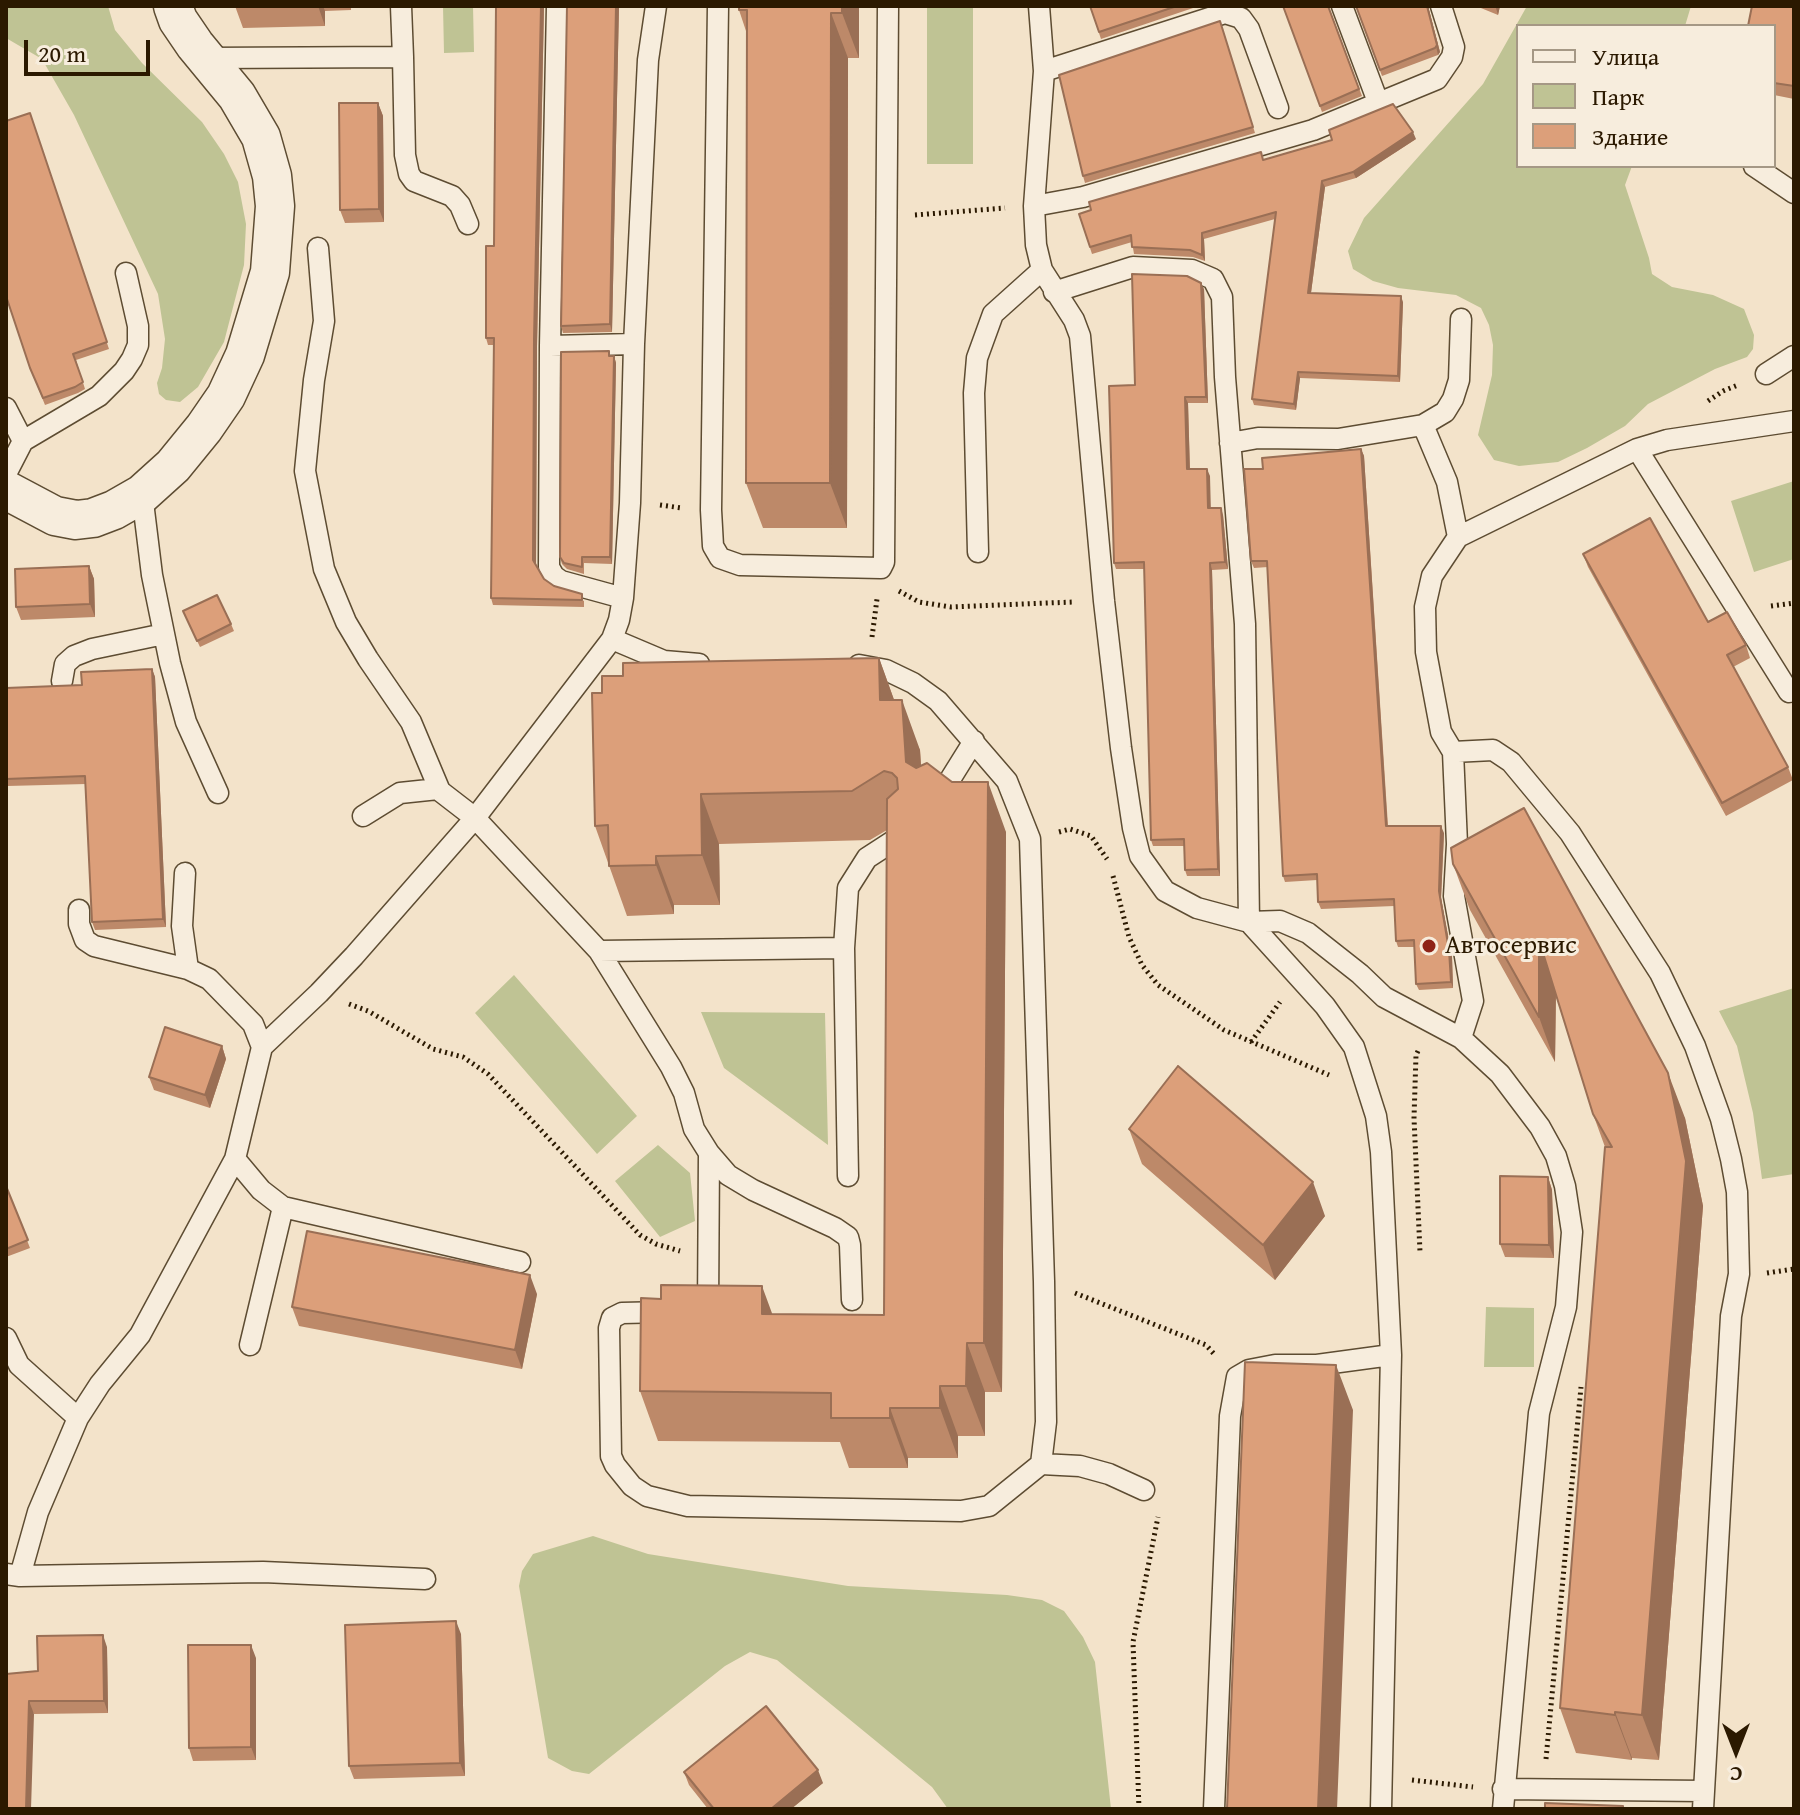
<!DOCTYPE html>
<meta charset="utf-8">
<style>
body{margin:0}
#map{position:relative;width:1800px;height:1815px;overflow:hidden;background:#f3e3ca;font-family:"Gentium Book Plus",serif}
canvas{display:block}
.frame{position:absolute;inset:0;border:8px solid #2b1900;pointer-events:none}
.legend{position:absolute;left:1516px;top:24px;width:260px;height:144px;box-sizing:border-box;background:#f7eddd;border:2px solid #a59885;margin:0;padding:10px 14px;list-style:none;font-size:24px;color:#2b1900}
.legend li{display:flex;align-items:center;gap:16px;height:40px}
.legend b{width:40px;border:2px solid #a59885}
.north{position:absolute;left:1696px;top:1711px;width:80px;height:80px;-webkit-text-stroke:6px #f7eddd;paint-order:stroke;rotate:180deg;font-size:22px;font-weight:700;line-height:32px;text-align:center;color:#2b1900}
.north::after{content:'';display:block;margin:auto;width:28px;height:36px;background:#2b1900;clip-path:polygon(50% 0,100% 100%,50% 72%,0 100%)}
.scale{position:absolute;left:24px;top:40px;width:126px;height:36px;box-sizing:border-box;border:4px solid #2b1900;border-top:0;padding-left:10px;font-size:24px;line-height:28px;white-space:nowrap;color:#2b1900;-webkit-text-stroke:6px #f7eddd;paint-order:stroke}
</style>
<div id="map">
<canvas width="1800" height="1815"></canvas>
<div class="frame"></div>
<ul class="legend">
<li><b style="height:10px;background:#f7eddd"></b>Улица</li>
<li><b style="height:22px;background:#bfc394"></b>Парк</li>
<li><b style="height:22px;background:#dc9f7a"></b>Здание</li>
</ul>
<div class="north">С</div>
<div class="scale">20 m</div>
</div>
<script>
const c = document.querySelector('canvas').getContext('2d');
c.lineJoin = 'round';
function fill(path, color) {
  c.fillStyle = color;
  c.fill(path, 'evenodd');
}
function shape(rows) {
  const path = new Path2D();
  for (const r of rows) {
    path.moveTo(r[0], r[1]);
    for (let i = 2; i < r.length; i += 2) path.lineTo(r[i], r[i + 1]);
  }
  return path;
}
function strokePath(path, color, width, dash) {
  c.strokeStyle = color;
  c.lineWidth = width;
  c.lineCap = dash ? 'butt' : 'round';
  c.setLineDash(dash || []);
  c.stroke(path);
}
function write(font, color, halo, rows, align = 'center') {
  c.font = font + ' "Gentium Book Plus",serif';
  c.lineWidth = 6;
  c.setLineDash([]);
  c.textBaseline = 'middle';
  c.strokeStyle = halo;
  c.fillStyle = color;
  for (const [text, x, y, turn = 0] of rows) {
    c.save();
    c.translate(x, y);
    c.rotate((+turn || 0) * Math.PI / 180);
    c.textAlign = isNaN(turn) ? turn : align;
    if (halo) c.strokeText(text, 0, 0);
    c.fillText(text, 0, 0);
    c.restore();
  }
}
fill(shape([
 [6,6,108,6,115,30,142,63,202,122,224,154,238,182,246,224,244,265,224,342,198,387,180,402,166,400,159,394,157,383,162,368,165,339,158,294,74,115,42,59,6,38],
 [443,6,473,6,474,52,444,53],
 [927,6,973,6,973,164,927,164],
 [1527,6,1691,6,1685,26,1518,26,1518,166,1632,166,1625,185,1649,258,1652,274,1672,287,1713,295,1744,309,1754,335,1753,349,1747,357,1715,369,1648,404,1625,426,1587,448,1558,462,1519,466,1494,460,1478,435,1492,375,1493,345,1489,325,1481,308,1456,295,1398,288,1373,281,1353,269,1348,251,1364,218,1483,84],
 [1794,481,1794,559,1754,572,1731,501],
 [514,975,637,1116,597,1154,475,1013],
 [1794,988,1794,1174,1762,1179,1753,1113,1737,1046,1719,1011],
 [701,1012,825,1013,828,1145,724,1068],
 [658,1145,690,1173,695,1221,660,1237,615,1181],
 [1486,1307,1534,1308,1534,1367,1484,1367],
 [593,1536,648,1554,848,1586,1007,1595,1042,1600,1064,1611,1083,1637,1095,1662,1111,1809,948,1809,932,1787,777,1660,750,1652,725,1666,589,1774,572,1771,548,1758,519,1586,522,1571,533,1554]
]), '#bfc394');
const service = shape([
 [557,6,550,346,549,567,554,576,561,581,623,598],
 [718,6,711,510,713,546,720,558,740,565,881,568,884,562,888,6],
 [1039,6,1044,71,1034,206,1036,245,1042,270,1074,320,1080,336,1104,601,1121,748,1133,828,1140,856,1165,891,1197,908,1249,922,1280,921,1308,933,1360,974,1384,997,1461,1038,1500,1074,1540,1127,1556,1156,1565,1186,1572,1232,1566,1307,1539,1413,1503,1809],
 [1342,6,1378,102],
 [403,57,405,155,409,174,414,181,452,196,460,205,468,224],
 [207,58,403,57,401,6],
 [1044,71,1225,13,1241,18,1249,29,1278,108],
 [1754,166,1794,193],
 [1034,206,1083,197,1313,130,1437,79,1452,57,1454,47,1441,6],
 [318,248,324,321,314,380,305,471,324,569,346,622,368,659,411,722,440,791,475,818,599,951,671,1067,684,1093,694,1129,709,1153,728,1175,753,1190,835,1228,848,1237,850,1245,852,1300],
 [1054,292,1133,267,1192,270,1213,279,1222,297,1225,377,1245,624,1249,922,1325,1006,1354,1047,1376,1116,1381,1152,1391,1355,1381,1809],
 [550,346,634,344],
 [1766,374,1794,356],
 [6,408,23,441,6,474],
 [1423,425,1447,482,1458,537],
 [23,441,99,396,124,371,132,359,138,345,138,326,126,273],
 [1230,443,1258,438,1338,439,1423,425,1445,412,1453,399,1459,380,1461,319],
 [1637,449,1789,692],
 [142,494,152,575,170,663,186,722,218,793],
 [978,552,974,393,977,358,993,314,1042,270],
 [612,639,664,661,699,664],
 [62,681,65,664,74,656,92,649,164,634],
 [1453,752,1493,750,1511,762,1570,833,1660,973,1695,1046,1721,1119,1731,1159,1737,1192,1739,1274,1731,1316,1703,1809],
 [936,802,974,741],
 [363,816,400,793,438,789],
 [185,873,182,926,188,969],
 [79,910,79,924,85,940,94,946,188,969,209,979,253,1024,262,1047],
 [844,948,848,1176],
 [599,951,844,948,848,888,867,858,904,834],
 [1461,1038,1473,1001,1454,896,1457,844,1453,752,1441,732,1426,652,1425,607,1432,576,1458,537,1637,449,1667,440,1794,421],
 [235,1159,261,1190,283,1207,520,1262],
 [665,1312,622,1313,612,1318,609,1328,611,1456,615,1465,632,1486,647,1496,688,1506,961,1511,989,1506,1041,1464,1046,1422,1044,1281,1030,839,1007,781,938,701,913,683,886,670,859,665],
 [708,1312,709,1153],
 [6,1338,19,1365,78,1418],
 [250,1345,283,1207],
 [1041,1464,1080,1466,1109,1474,1144,1490],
 [6,1574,20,1576,38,1512,78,1418,100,1384,140,1335,235,1159,262,1047,319,993,354,956,475,818,612,639,619,620,623,598,630,503,634,344,648,60,656,6],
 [20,1576,263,1572,425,1579],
 [1503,1789,1704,1791],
 [1214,1809,1230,1416,1237,1377,1249,1370,1275,1365,1317,1365,1391,1355]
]);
const minor = shape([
 [6,490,55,516,76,520,93,518,114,510,142,494,173,466,204,428,226,396,245,355,270,272,275,206,272,176,261,137,237,96,195,45,178,20,173,6]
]);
strokePath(service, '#5d4c32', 23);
strokePath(minor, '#5d4c32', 41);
strokePath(shape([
 [915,215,1005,208],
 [1708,401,1723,391,1738,385],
 [660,505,682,508],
 [899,591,919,602,951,607,1073,602],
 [1771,606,1794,603],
 [872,637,877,599],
 [1059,832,1070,829,1091,836,1107,859],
 [1113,876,1129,937,1142,965,1158,985,1224,1030,1329,1075],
 [349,1004,368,1011,433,1049,463,1057,488,1074,640,1235,656,1244,680,1251],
 [1251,1042,1280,1002],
 [1418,1051,1416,1055,1414,1118,1420,1252],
 [1767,1273,1794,1269],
 [1075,1293,1206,1345,1215,1355],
 [1546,1759,1581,1387],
 [1412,1780,1473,1787],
 [1139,1809,1133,1642,1158,1517]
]), '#2b1900', 5, [2, 4]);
strokePath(service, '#f7eddd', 20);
strokePath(minor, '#f7eddd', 38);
fill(shape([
 [235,6,351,6,351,10,325,11,325,26,243,28],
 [496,6,544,6,537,346,536,565,544,579,554,586,584,601,584,607,493,605,491,598,494,345,488,345,486,338,494,246],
 [567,6,619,6,612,332,563,333,561,326],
 [739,6,859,6,859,58,848,58,847,528,763,528,746,483,747,34,739,10],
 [1090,6,1199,6,1101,39],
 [1283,6,1330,10,1362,96,1322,112],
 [1356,6,1429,6,1429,10,1440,52,1438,55,1382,76],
 [1476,6,1500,6,1498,15],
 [1794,6,1794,99,1774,95,1774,26],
 [1220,21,1255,133,1085,183,1083,176],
 [378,103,383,116,384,222,345,223,340,210],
 [30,113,109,349,76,360,85,389,78,393,45,405,30,368],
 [1416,139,1356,178,1325,187,1311,293,1403,302,1400,382,1300,378,1296,410,1254,405,1252,399,1275,219,1204,239,1205,261,1193,257,1134,254,1132,242,1092,254,1079,214,1264,160],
 [1204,289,1208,403,1188,403,1190,469,1210,476,1210,508,1223,515,1228,569,1212,570,1220,876,1187,876,1185,870,1184,846,1153,846,1151,840,1144,569,1116,569,1114,563,1135,385],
 [611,356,614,356,616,363,612,564,584,563,584,574,567,569,562,564,560,557],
 [1361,449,1364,456,1388,826,1444,833,1441,898,1452,957,1453,988,1419,990,1416,984,1415,947,1398,947,1396,941,1394,906,1321,909,1318,902,1317,880,1285,882,1283,876,1268,567,1254,568,1251,561,1263,469],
 [1583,554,1708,622,1746,645,1750,658,1733,667,1788,767,1793,780,1726,816,1588,567],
 [89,566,94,579,95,617,21,620,16,607],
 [183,611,231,624,234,631,200,647],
 [879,658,894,700,920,750,921,766,1006,832,1002,1392,985,1392,985,1436,958,1436,958,1458,908,1458,908,1468,849,1468,840,1442,658,1441,640,1391,772,1314,884,1315,887,830,870,840,719,844,720,905,674,905,674,914,627,916,595,826,602,693,623,676],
 [152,669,155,677,166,927,95,930,92,922,86,784,7,786,6,688,82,685],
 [1453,864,1685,1118,1703,1206,1659,1760,1632,1758,1632,1760,1576,1753,1560,1708,1605,1147,1593,1114,1556,993,1555,1062,1470,910],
 [222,1046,226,1059,210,1108,154,1090,149,1077],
 [1129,1129,1325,1216,1275,1280,1142,1164],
 [1548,1177,1552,1190,1554,1258,1505,1257,1500,1244],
 [6,1186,30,1248,6,1257],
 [537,1294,522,1369,299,1326,292,1307],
 [461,1634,465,1776,354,1779,349,1766],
 [107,1647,108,1713,34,1714,6,1674,38,1671],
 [256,1658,256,1760,193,1761,189,1748],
 [684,1772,823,1783,791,1809,708,1809,689,1785]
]), '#bd8969');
fill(shape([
 [318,6,323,6,325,11,325,26],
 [541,6,544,6,537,346,536,567,533,560,534,339],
 [616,6,619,6,612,332,610,324],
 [842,6,859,6,859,58,842,13],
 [1427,6,1429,6,1429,10,1440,52,1438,55],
 [1496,6,1500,6,1498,15,1496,8],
 [831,13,848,58,847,528,830,483],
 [378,103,383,116,384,222,379,209],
 [1413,132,1416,139,1356,178,1353,172],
 [1322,181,1325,187,1310,300,1308,293],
 [1202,233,1204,239,1205,261,1202,255],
 [1201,283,1204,289,1208,403,1206,397],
 [1401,296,1403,302,1400,382,1398,376],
 [614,356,616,363,612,564,610,557],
 [1298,372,1300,378,1296,410,1294,404],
 [1185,397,1188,403,1190,476,1187,469],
 [1361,449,1364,456,1388,832,1386,826],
 [1207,469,1210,476,1211,514,1208,508],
 [1221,508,1223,515,1228,569,1225,562],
 [1210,563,1212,570,1220,876,1218,869],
 [89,566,94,579,95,617,90,604],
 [879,658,897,708,880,700],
 [152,669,155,677,166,927,163,919],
 [902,700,920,750,924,812,906,762],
 [988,782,1006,832,1002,1392,984,1343],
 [701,794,719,844,720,905,702,855],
 [1441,826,1444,833,1441,898,1452,957,1453,988,1451,982,1439,891],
 [656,856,674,905,674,914,656,865],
 [1539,940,1556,986,1555,1062,1539,1017],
 [222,1046,226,1059,210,1108,205,1095],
 [1668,1073,1685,1118,1703,1206,1659,1760,1642,1715],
 [1548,1177,1552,1190,1554,1258,1549,1245],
 [1313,1182,1325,1216,1275,1280,1263,1245],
 [530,1275,537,1294,522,1369,515,1350],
 [762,1286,780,1335,762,1314],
 [967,1343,985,1392,985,1436,966,1386],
 [1336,1365,1353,1410,1337,1809,1318,1809],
 [940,1386,958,1436,958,1458,940,1408],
 [890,1408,908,1458,908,1468,890,1418],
 [456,1621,461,1634,465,1776,460,1763],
 [103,1635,107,1647,108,1713,104,1701],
 [251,1645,256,1658,256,1760,251,1747],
 [29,1701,34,1714,31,1809,26,1809],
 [1615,1712,1632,1758,1632,1760,1615,1715],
 [818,1770,823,1783,791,1809,771,1809]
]), '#9a6f55');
const building = shape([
 [496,6,541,6,534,339,533,560,544,579,554,586,582,594,582,600,491,598,494,338,486,338,486,246,494,246,496,6],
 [567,6,616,6,610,324,561,326,567,6],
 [739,6,842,6,842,13,831,13,830,483,746,483,747,10,739,10,739,6],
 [1090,6,1177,6,1099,32,1090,6],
 [1283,6,1328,6,1359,89,1320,106,1283,6],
 [1356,6,1427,6,1437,45,1435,48,1380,70,1356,6],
 [1752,6,1794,6,1794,86,1774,83,1774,26,1748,26,1752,6],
 [1220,21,1253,127,1083,176,1059,75,1220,21],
 [339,103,378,103,379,209,340,210,339,103],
 [1393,104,1413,132,1353,172,1322,181,1308,293,1401,296,1398,376,1298,372,1294,404,1252,399,1276,212,1202,233,1202,255,1190,250,1132,247,1131,235,1090,247,1079,214,1091,210,1089,202,1261,152,1263,160,1332,140,1329,130,1393,104],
 [30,113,107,342,73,354,83,382,75,387,43,398,30,368,6,296,6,121,30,113],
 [1132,274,1187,276,1201,283,1206,397,1185,397,1187,469,1207,469,1208,508,1221,508,1225,562,1210,563,1218,869,1185,870,1184,839,1151,840,1144,562,1114,563,1109,386,1135,385,1132,274],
 [609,351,609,356,614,356,610,557,582,557,582,567,564,563,560,557,561,352,609,351],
 [1361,449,1386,826,1441,826,1439,891,1449,950,1451,982,1416,984,1414,940,1396,941,1394,899,1318,902,1317,874,1283,876,1267,561,1251,561,1244,469,1263,469,1262,458,1361,449],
 [1650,518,1708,622,1727,612,1731,619,1746,645,1727,655,1788,767,1722,803,1583,554,1650,518],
 [89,566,90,604,16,607,15,569,89,566],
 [217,595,231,624,197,641,183,611,217,595],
 [879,658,880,700,902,700,906,762,916,768,927,763,952,782,988,782,984,1343,967,1343,966,1386,940,1386,940,1408,890,1408,890,1418,831,1418,831,1393,640,1391,641,1298,661,1299,661,1285,762,1286,762,1314,884,1315,887,799,898,789,897,778,892,773,884,771,852,791,701,794,702,855,656,856,656,865,609,866,608,825,595,826,592,693,602,693,602,676,623,676,623,663,879,658],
 [152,669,163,919,92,922,85,776,6,779,6,688,82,685,81,672,152,669],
 [1524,808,1668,1073,1686,1161,1642,1715,1615,1712,1615,1715,1560,1708,1605,1147,1612,1147,1593,1114,1539,940,1539,1017,1453,864,1451,848,1524,808],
 [165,1027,222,1046,205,1095,149,1077,165,1027],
 [1178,1066,1313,1182,1263,1245,1129,1129,1178,1066],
 [1500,1176,1548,1177,1549,1245,1500,1244,1500,1176],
 [6,1186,28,1240,6,1249,6,1186],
 [307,1231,530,1275,515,1350,292,1307,307,1231],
 [1245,1362,1336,1365,1318,1809,1227,1809,1245,1362],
 [456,1621,460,1763,349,1766,345,1625,456,1621],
 [103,1635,104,1701,29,1701,26,1809,6,1809,6,1674,38,1671,37,1636,103,1635],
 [188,1645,251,1645,251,1747,189,1748,188,1645],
 [766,1706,818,1770,771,1809,714,1809,684,1772,766,1706],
 [1545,1803,1623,1806,1623,1809,1545,1809,1545,1803]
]);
fill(building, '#dc9f7a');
strokePath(building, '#9a6f55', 2);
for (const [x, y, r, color] of [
 [1429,946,8,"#8f2418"]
]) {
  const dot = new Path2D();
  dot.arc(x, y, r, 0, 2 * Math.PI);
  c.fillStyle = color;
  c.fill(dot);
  strokePath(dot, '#f7eddd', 3);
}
write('26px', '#2b1900', '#f7eddd', [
 ["Автосервис",1445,946]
], 'left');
</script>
